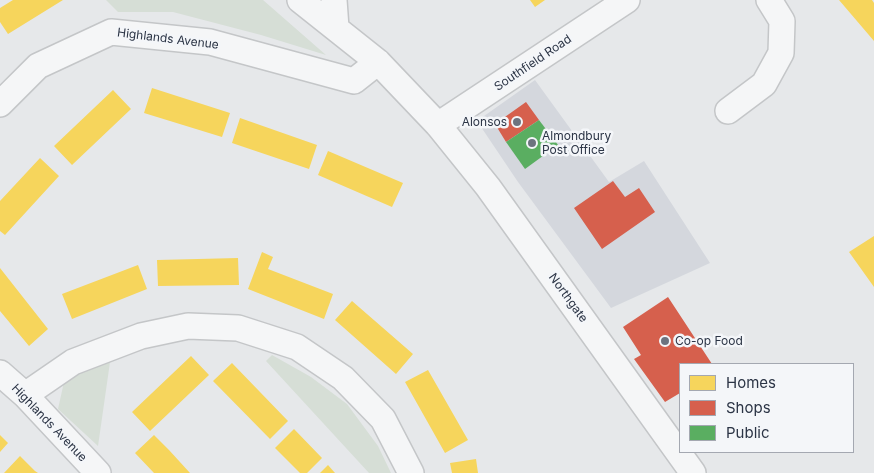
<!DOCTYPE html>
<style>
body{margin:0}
#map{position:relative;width:874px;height:473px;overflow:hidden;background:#e6e8ea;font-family:Inter,sans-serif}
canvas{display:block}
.legend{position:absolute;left:679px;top:363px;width:175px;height:90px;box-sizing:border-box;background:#f4f6f9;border:1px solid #a4a8b1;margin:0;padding:6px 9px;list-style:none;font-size:15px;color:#2b3445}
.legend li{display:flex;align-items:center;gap:10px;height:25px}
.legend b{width:25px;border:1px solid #a4a8b1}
</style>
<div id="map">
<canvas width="874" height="473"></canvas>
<ul class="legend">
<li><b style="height:14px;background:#f6d55c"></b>Homes</li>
<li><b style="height:14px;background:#d6604d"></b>Shops</li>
<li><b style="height:14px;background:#5aae61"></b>Public</li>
</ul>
</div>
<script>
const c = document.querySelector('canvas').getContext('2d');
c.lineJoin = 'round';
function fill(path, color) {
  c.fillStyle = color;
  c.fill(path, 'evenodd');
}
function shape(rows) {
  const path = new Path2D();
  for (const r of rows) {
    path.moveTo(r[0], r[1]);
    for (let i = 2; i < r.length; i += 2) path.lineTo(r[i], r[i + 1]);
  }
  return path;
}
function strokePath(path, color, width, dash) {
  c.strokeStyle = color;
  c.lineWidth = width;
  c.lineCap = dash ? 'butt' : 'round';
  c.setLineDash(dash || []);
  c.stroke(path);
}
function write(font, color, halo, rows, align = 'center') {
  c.font = font + ' Inter,sans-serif';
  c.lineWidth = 5;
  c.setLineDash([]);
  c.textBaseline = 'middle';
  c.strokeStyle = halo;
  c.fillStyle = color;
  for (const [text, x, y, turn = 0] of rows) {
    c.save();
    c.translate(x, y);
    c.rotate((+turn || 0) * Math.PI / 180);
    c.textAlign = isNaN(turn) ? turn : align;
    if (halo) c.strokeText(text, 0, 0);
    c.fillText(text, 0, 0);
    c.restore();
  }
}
fill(shape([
 [535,80,609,182,644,161,710,263,611,308,518,182,477,121]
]), '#d4d7dd');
fill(shape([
 [106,0,263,0,326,55,261,35,173,12,118,12],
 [111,355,98,446,58,409,64,382],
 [272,355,311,377,347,404,378,446,391,473,369,473,266,361]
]), '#d6ded6');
fill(shape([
 [13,0,63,0,8,34,0,22,0,8],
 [530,0,545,0,535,7],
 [839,0,872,0,874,3,874,41],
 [152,88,230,113,222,137,144,113],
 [113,90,131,109,72,165,54,146],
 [240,118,317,145,309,169,232,143],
 [328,151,403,183,392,207,318,175],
 [40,158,59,176,5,235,0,231,0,201],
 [874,236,874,287,849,252],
 [262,252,273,257,268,269,333,294,324,319,248,289],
 [238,258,239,285,158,286,157,260],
 [138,265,147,289,72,319,62,294],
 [0,268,48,329,29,346,0,311],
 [352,301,413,354,396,374,335,320],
 [191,356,209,375,150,431,132,412],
 [232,363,288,421,270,439,213,381],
 [428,370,468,440,445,453,405,382],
 [294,429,322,458,307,473,300,473,275,448],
 [0,435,8,443,0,452],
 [154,435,169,450,190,473,154,473,135,453],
 [20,456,35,471,38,473,4,473],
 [476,459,478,473,452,473,450,463],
 [328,465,335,473,320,473]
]), '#f6d55c');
fill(shape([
 [526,102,539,120,506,142,495,124],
 [613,181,625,197,639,188,655,212,602,249,574,208],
 [668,297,712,364,680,364,680,393,665,402,634,359,641,355,623,327]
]), '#d6604d');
fill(shape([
 [539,120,558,145,525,169,506,142]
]), '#5aae61');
const minor = shape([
 [300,0,378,62,438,125,488,187,693,473],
 [334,0,336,28],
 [0,104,38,66,111,32,210,42,354,81,378,62],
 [728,111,764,84,781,53,782,21,769,0],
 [438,125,627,0],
 [0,373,25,395,98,473],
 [25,395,73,362,141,336,188,326,238,328,297,347,343,378,383,419,411,473]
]);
strokePath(minor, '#c4c6c8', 28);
strokePath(minor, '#f5f6f7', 25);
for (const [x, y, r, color] of [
 [517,122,5,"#6c737f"],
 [532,143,5,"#6c737f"],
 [665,341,5,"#6c737f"]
]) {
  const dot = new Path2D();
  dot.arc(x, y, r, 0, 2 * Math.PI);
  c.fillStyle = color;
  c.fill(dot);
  strokePath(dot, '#f4f6f9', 2);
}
write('12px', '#2b3445', '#f4f6f9', [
 ["Highlands Avenue",168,39,7],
 ["Southfield Road",533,63,-34],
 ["Northgate",568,298,54],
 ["Highlands Avenue",49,423,46]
]);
write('12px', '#2b3445', '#f4f6f9', [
 ["Alonsos",507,122,"right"],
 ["Almondbury",542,136],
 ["Post Office",542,150],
 ["Co-op Food",675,341]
], 'left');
</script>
